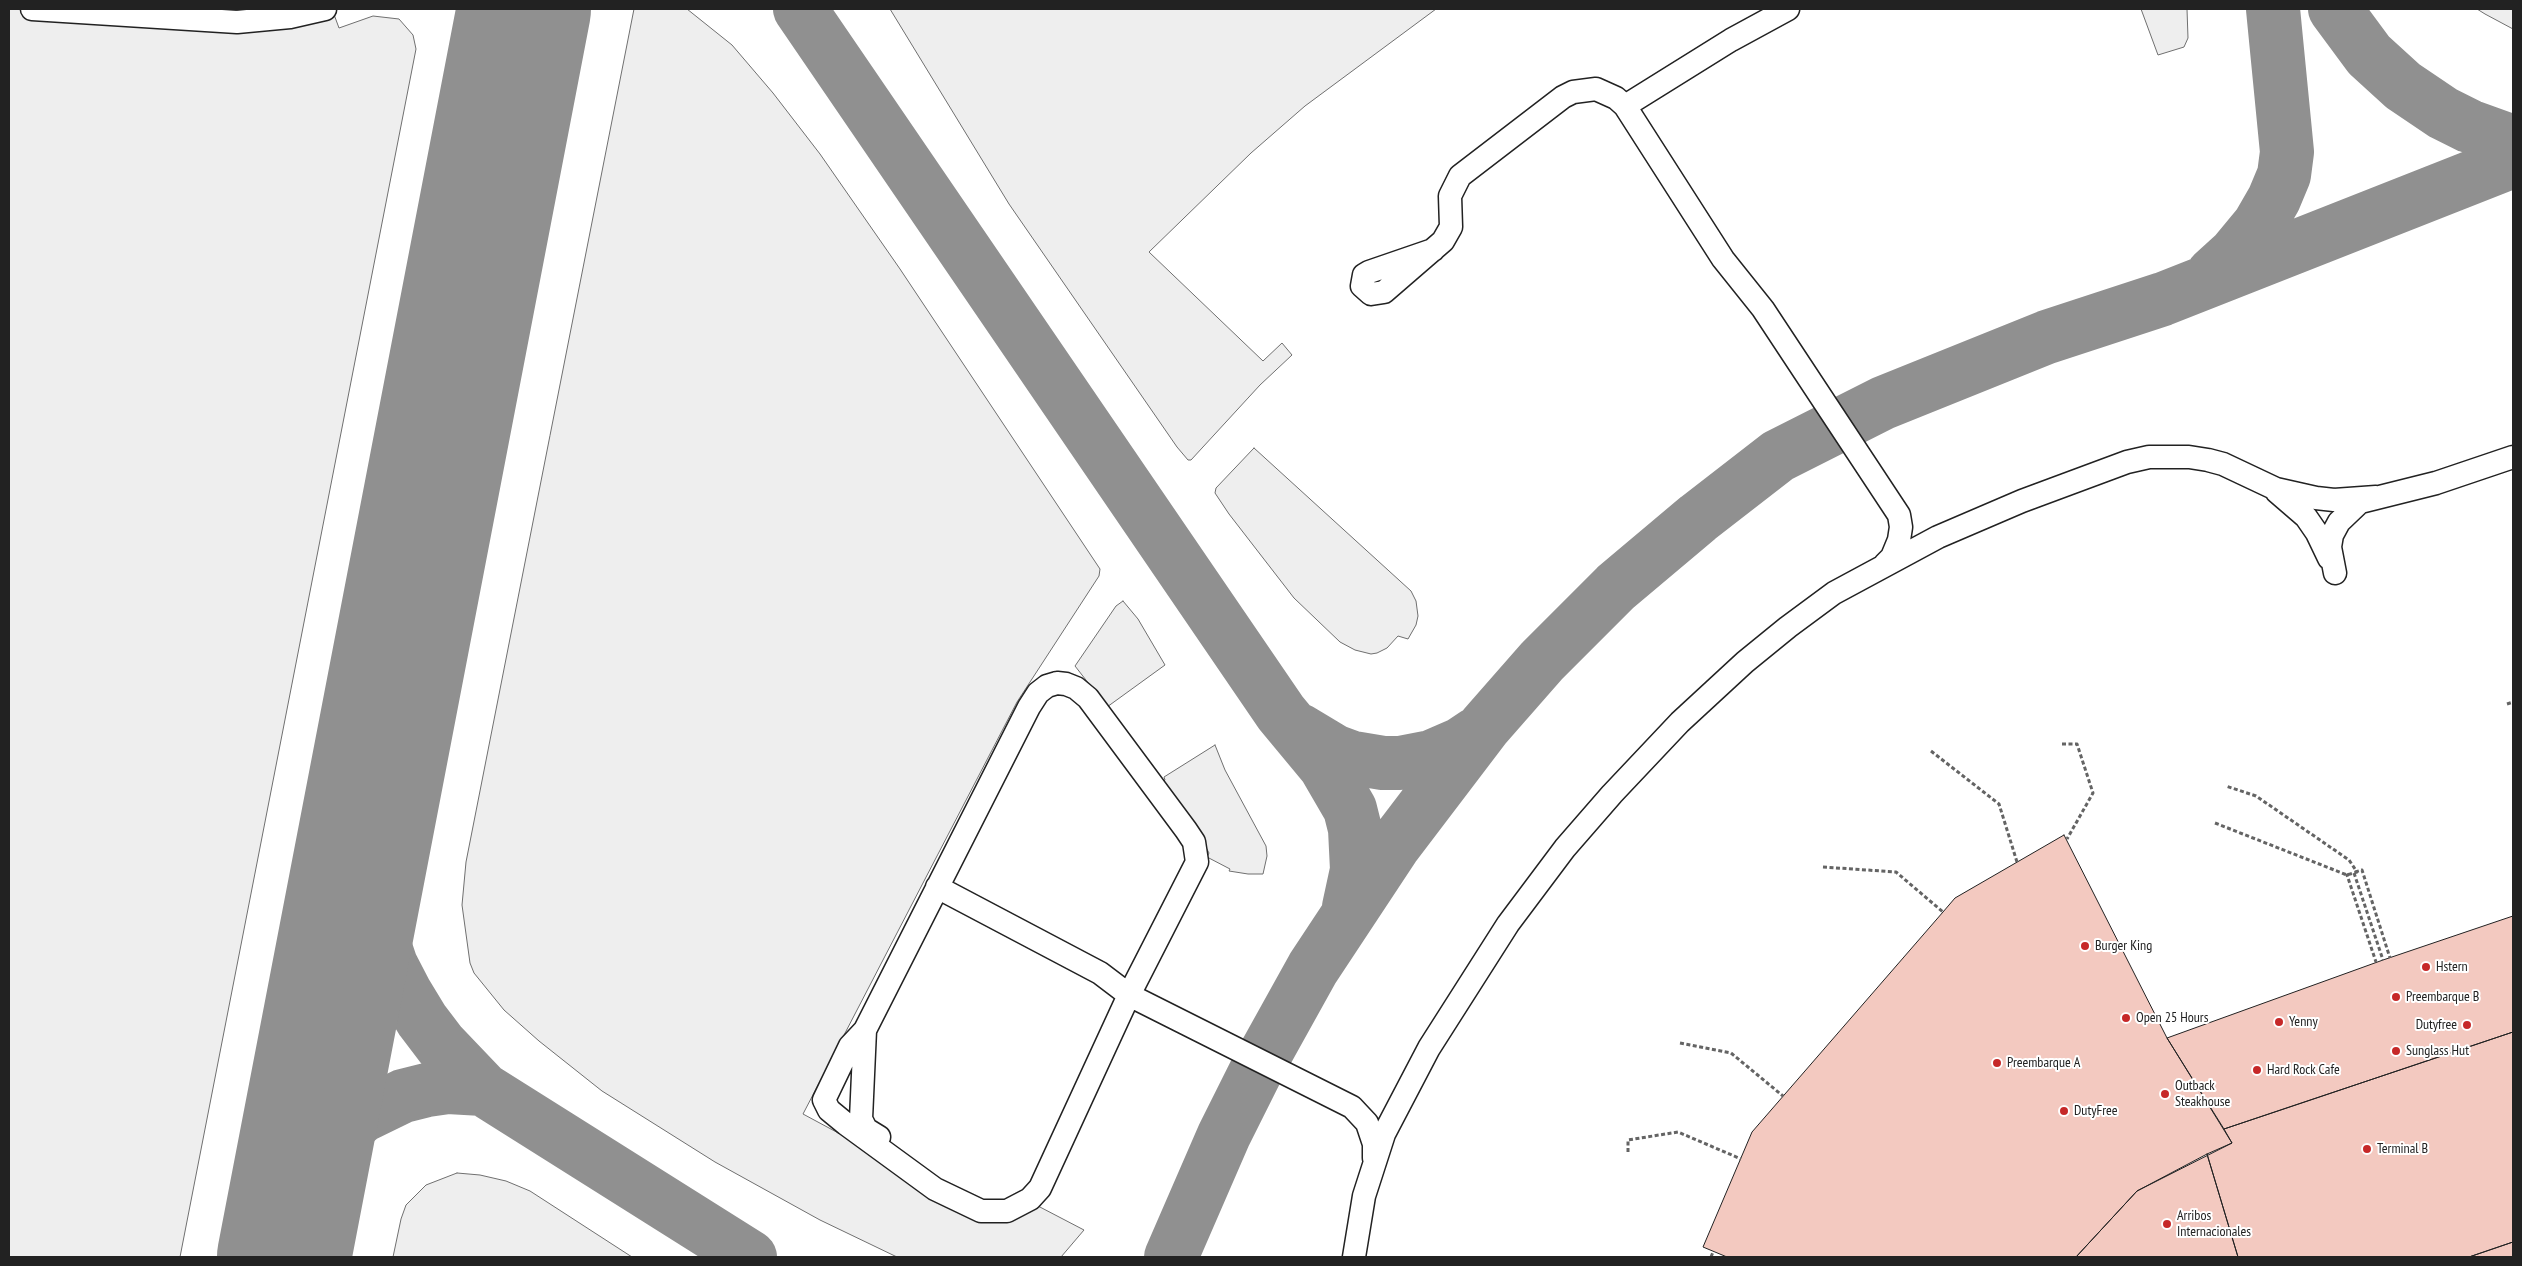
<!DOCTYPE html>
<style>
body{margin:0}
#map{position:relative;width:2522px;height:1266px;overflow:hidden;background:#fff;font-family:"PT Sans Narrow",sans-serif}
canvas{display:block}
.frame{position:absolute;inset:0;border:10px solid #222;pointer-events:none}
</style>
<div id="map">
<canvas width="2522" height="1266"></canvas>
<div class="frame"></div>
</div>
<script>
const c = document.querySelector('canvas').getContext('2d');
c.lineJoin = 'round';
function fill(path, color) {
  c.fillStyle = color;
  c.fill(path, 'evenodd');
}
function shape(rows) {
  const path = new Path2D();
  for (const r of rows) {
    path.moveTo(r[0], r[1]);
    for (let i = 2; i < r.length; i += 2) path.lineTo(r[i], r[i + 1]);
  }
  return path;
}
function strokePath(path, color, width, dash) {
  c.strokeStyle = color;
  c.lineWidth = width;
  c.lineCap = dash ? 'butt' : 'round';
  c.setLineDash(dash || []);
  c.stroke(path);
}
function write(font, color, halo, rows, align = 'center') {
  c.font = font + ' "PT Sans Narrow",sans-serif';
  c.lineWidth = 4;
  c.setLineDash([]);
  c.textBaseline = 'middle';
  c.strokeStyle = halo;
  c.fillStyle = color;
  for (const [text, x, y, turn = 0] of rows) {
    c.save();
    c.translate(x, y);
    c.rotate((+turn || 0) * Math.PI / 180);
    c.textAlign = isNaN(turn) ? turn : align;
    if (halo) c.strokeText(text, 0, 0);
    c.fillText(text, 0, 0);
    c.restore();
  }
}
const green = shape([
 [9,9,332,9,339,28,373,16,399,19,413,35,416,49,180,1257,9,1257,9,9],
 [634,9,687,9,732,45,773,93,820,154,900,269,1100,569,1099,576,1017,702,803,1114,855,1142,854,1144,874,1155,931,1197,1038,1206,1084,1230,1061,1257,897,1257,820,1220,715,1162,602,1091,539,1041,504,1010,474,973,470,963,462,905,466,862,634,9],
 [890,9,1436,9,1305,106,1251,153,1149,252,1263,361,1282,343,1292,355,1260,385,1191,460,1188,460,1177,447,1009,204,890,9],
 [2141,9,2187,9,2188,38,2184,47,2158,55,2141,9],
 [2477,9,2513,9,2513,29,2485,14,2477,9],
 [1254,448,1411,591,1416,601,1418,616,1416,625,1408,639,1398,636,1387,648,1377,653,1371,654,1355,650,1340,642,1294,598,1229,514,1215,493,1216,488,1254,448],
 [1123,601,1138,619,1165,665,1107,707,1075,666,1116,606,1123,601],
 [1215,745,1225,770,1266,846,1267,856,1263,874,1248,874,1229,871,1230,869,1207,857,1209,853,1201,838,1161,783,1165,780,1164,777,1215,745],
 [457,1173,480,1175,506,1181,530,1191,632,1257,393,1257,401,1219,406,1205,426,1185,457,1173]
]);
fill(green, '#eee');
strokePath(green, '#6f6f6f', 1);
strokePath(shape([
 [800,9,1281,713,1325,766,1350,809,1355,829,1357,870,1349,907],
 [2335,9,2369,55,2403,86,2443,113,2469,126,2513,142],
 [2213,274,2235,254,2259,225,2274,199,2284,175,2287,152,2273,9],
 [1299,730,1334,751,1353,758,1383,763,1400,763,1431,757,1461,744,1476,734],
 [370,818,369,866,373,905,382,938,391,965,405,992,422,1020,441,1045,483,1089,750,1257],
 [291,1222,304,1186,316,1163,331,1142,362,1116,403,1096,427,1090,448,1087,483,1089],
 [1171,1257,1224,1135,1258,1067,1313,968,1393,847,1485,726,1542,661,1616,587,1698,518,1778,456,1883,403,2047,337,2163,299,2513,161]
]), '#909090', 54);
strokePath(shape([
 [284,1257,524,9]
]), '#909090', 134);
const building = shape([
 [2064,835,2167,1038,2232,1143,2137,1191,2076,1257,1727,1257,1703,1247,1752,1132,1943,912,1955,898,2064,835],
 [2513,916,2513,1032,2224,1129,2167,1038,2383,960,2513,916],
 [2513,1032,2513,1242,2469,1257,2238,1257,2207,1154,2232,1143,2224,1129,2513,1032],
 [2207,1154,2238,1257,2076,1257,2137,1191,2207,1154],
 [2513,1242,2513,1257,2469,1257,2513,1242]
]);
fill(building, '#f3c9c0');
strokePath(building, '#222', 1);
const minor = shape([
 [32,9,237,22,290,17,325,9],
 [1625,106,1723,259,1763,309,1899,515,1901,527,1899,540,1892,557,1885,564],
 [1433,250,1369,272,1364,275,1362,286,1371,294,1384,292,1443,241,1451,227,1450,196,1460,176,1563,97,1573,92,1596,89,1616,98,1625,106,1731,40,1788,9],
 [2277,492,2306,517,2317,533,2329,558],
 [2335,573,2330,547,2332,535,2339,522,2360,502,2436,483,2513,457],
 [1057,683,1066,684,1076,688,1088,698,1186,830,1194,842,1197,862,1129,995,1040,1188,1030,1199,1007,1211,981,1211,935,1189,846,1124,829,1110,824,1100,850,1046,865,1030,1029,707,1038,693,1047,686,1057,683],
 [937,887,1100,973,1129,995,1352,1107,1367,1123,1374,1144,1374,1158],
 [865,1030,861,1119,866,1129,879,1137],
 [1354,1257,1364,1196,1384,1134,1429,1048,1508,924,1565,848,1612,794,1680,722,1745,662,1788,627,1834,593,1938,537,2022,501,2127,462,2149,457,2189,457,2208,460,2223,464,2276,489,2316,498,2334,500,2376,497]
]);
strokePath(minor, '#222', 25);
strokePath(shape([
 [2507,704,2513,702],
 [2062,744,2077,744,2093,793,2067,839],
 [1931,751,1999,804,2017,862],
 [2215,823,2347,875,2357,872,2349,860,2256,796,2226,786],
 [1823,867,1896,872,1943,912],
 [2355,872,2362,870,2390,958],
 [2354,873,2383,960],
 [2349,874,2347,875,2376,962],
 [1680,1043,1731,1053,1783,1096],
 [1628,1152,1628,1140,1678,1132,1741,1159],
 [1711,1257,1713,1252]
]), '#646464', 3, [4, 2.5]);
strokePath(minor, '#fff', 22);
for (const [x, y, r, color] of [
 [2085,946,5,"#c62828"],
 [2426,967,5,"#c62828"],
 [2396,997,5,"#c62828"],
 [2126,1018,5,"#c62828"],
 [2279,1022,5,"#c62828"],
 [2467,1025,5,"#c62828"],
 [2396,1051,5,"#c62828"],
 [1997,1063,5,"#c62828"],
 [2257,1070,5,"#c62828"],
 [2165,1094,5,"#c62828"],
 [2064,1111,5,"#c62828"],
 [2367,1149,5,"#c62828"],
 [2167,1224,5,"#c62828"]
]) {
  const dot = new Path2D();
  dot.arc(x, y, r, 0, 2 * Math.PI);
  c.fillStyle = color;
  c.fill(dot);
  strokePath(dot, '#fff', 2);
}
write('14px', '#222', '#fff', [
 ["Burger King",2095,946],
 ["Hstern",2436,967],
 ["Preembarque B",2406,997],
 ["Open 25 Hours",2136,1018],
 ["Yenny",2289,1022],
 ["Dutyfree",2457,1025,"right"],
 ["Sunglass Hut",2406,1051],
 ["Preembarque A",2007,1063],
 ["Hard Rock Cafe",2267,1070],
 ["Outback",2175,1086],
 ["Steakhouse",2175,1102],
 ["DutyFree",2074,1111],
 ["Terminal B",2377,1149],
 ["Arribos",2177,1216],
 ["Internacionales",2177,1232]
], 'left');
</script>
